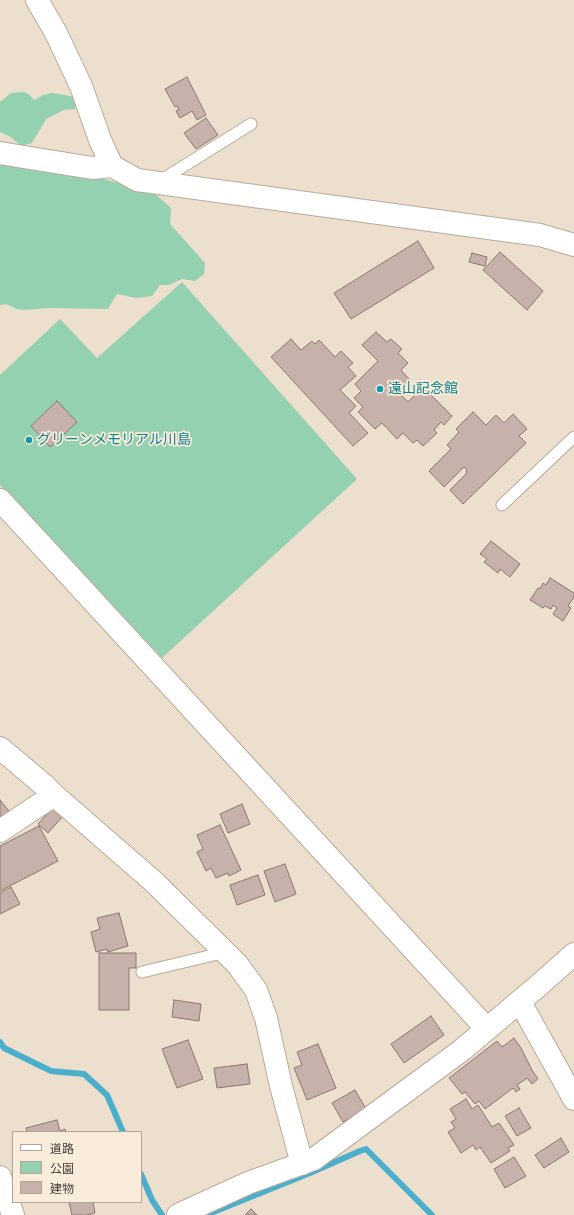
<!DOCTYPE html>
<meta charset="utf-8">
<style>
body{margin:0}
#map{position:relative;width:574px;height:1215px;overflow:hidden;background:#ecdfcd;font-family:"Fira Sans","Noto Sans JP",sans-serif}
canvas{display:block}
.legend{position:absolute;left:12px;top:1131px;width:130px;height:72px;box-sizing:border-box;background:#faecda;border:1px solid #b0a598;margin:0;padding:5px 7px;list-style:none;font-size:12px;color:#403b34}
.legend li{display:flex;align-items:center;gap:8px;height:20px}
.legend b{width:20px;border:1px solid #b0a598}
</style>
<div id="map">
<canvas width="574" height="1215"></canvas>
<ul class="legend">
<li><b style="height:5px;background:#fff"></b>道路</li>
<li><b style="height:11px;background:#93d1b0"></b>公園</li>
<li><b style="height:11px;background:#c7b1ab"></b>建物</li>
</ul>
</div>
<script>
const c = document.querySelector('canvas').getContext('2d');
c.lineJoin = 'round';
function fill(path, color) {
  c.fillStyle = color;
  c.fill(path, 'evenodd');
}
function shape(rows) {
  const path = new Path2D();
  for (const r of rows) {
    path.moveTo(r[0], r[1]);
    for (let i = 2; i < r.length; i += 2) path.lineTo(r[i], r[i + 1]);
  }
  return path;
}
function strokePath(path, color, width, dash) {
  c.strokeStyle = color;
  c.lineWidth = width;
  c.lineCap = dash ? 'butt' : 'round';
  c.setLineDash(dash || []);
  c.stroke(path);
}
function write(font, color, halo, rows, align = 'center') {
  c.font = font + ' "Fira Sans","Noto Sans JP",sans-serif';
  c.lineWidth = 3.5;
  c.setLineDash([]);
  c.textBaseline = 'middle';
  c.strokeStyle = halo;
  c.fillStyle = color;
  for (const [text, x, y, turn = 0] of rows) {
    c.save();
    c.translate(x, y);
    c.rotate((+turn || 0) * Math.PI / 180);
    c.textAlign = isNaN(turn) ? turn : align;
    if (halo) c.strokeText(text, 0, 0);
    c.fillText(text, 0, 0);
    c.restore();
  }
}
fill(shape([
 [24,92,30,95,34,100,43,95,52,93,76,97,75,109,64,110,46,119,32,143,21,146,11,137,0,132,0,102,11,93],
 [0,144,92,176,154,193,171,208,170,224,205,263,204,274,195,281,182,279,169,285,160,285,152,296,136,298,117,294,108,309,50,308,24,310,17,309,6,304,0,305],
 [182,282,357,479,162,658,0,485,0,375,60,319,97,358]
]), '#93d1b0');
strokePath(shape([
 [0,1042,4,1048,51,1071,84,1074,107,1095,123,1132],
 [141,1174,152,1200,162,1215],
 [206,1215,310,1173,360,1151,366,1149,432,1215]
]), '#4bafcc', 6);
const building = shape([
 [187,77,206,115,197,120,192,111,180,118,176,111,179,110,177,106,175,107,165,89,187,77],
 [206,118,218,135,196,149,184,133,206,118],
 [418,241,434,268,351,319,334,293,418,241],
 [500,252,543,291,527,310,483,270,500,252],
 [472,253,487,257,485,266,469,262,472,253],
 [376,332,387,342,391,339,402,349,398,353,408,363,401,370,410,380,398,392,408,402,423,387,452,416,444,425,441,422,434,430,437,433,423,446,417,440,413,443,403,433,397,439,382,423,375,429,358,412,363,407,354,398,361,391,355,384,378,361,362,345,376,332],
 [291,339,301,350,312,341,315,344,319,340,335,357,341,351,353,363,348,367,356,376,340,390,356,406,349,413,368,433,353,446,271,357,291,339],
 [57,401,77,422,50,447,31,426,57,401],
 [473,412,486,425,496,415,504,423,513,414,527,429,519,436,526,443,463,504,450,490,467,473,466,471,467,470,464,467,444,487,429,471,451,449,447,445,459,432,456,429,473,412],
 [491,541,520,564,510,577,500,569,498,573,484,562,487,559,480,554,491,541],
 [550,578,574,593,574,597,568,606,571,608,563,621,553,614,557,608,553,605,551,609,545,606,543,608,530,600,538,588,540,589,543,583,546,585,550,578],
 [0,800,9,811,0,818,0,800],
 [242,804,250,824,228,833,220,814,242,804],
 [54,806,64,815,48,833,38,824,54,806],
 [220,825,241,870,229,876,228,873,216,878,211,868,206,871,197,852,203,849,197,835,220,825],
 [39,826,58,861,0,891,0,846,39,826],
 [285,864,296,894,275,902,264,871,285,864],
 [258,875,265,895,237,905,230,885,258,875],
 [11,887,20,904,0,914,0,893,11,887],
 [119,913,128,946,108,952,107,949,96,952,91,932,100,929,97,918,119,913],
 [99,953,136,953,136,968,129,968,129,1010,99,1010,99,953],
 [174,1000,201,1004,199,1021,172,1017,174,1000],
 [431,1016,444,1035,404,1063,391,1044,431,1016],
 [514,1038,521,1048,532,1070,538,1079,532,1084,527,1078,517,1085,520,1089,516,1092,513,1088,485,1109,479,1101,475,1104,465,1092,462,1094,449,1078,497,1041,502,1047,514,1038],
 [188,1040,203,1079,177,1088,162,1049,188,1040],
 [318,1044,336,1088,307,1100,294,1068,302,1065,297,1052,318,1044],
 [247,1064,250,1084,217,1088,214,1068,247,1064],
 [355,1090,366,1109,343,1122,332,1103,355,1090],
 [466,1099,472,1109,478,1105,492,1127,499,1123,514,1145,508,1148,510,1151,491,1163,480,1147,476,1150,473,1145,461,1153,448,1132,455,1128,451,1122,456,1119,450,1109,466,1099],
 [519,1108,531,1128,517,1136,505,1116,519,1108],
 [57,1120,60,1131,65,1129,66,1132,27,1132,26,1128,57,1120],
 [561,1138,569,1152,544,1168,535,1155,561,1138],
 [514,1157,526,1176,505,1188,494,1169,514,1157],
 [69,1202,93,1202,95,1213,87,1215,72,1215,69,1202],
 [251,1209,257,1215,245,1215,251,1209]
]);
fill(building, '#c7b1ab');
strokePath(building, '#8b7670', 1);
const service = shape([
 [160,181,251,124],
 [502,505,574,437],
 [142,972,226,952]
]);
const minor = shape([
 [37,0,56,33,81,86,100,140,112,166,137,180,540,235,574,245],
 [0,153,92,168,112,166],
 [0,500,487,1029],
 [0,748,45,786,54,795,154,882,237,964,256,990,266,1018,281,1086,302,1164],
 [0,831,54,795],
 [520,1002,574,1099],
 [0,1177,13,1215],
 [178,1215,248,1183,314,1159,462,1050,538,986,574,954]
]);
strokePath(service, '#b8ab9a', 13);
strokePath(minor, '#b8ab9a', 24);
strokePath(service, '#fff', 11);
strokePath(minor, '#fff', 22);
for (const [x, y, r, color] of [
 [380,389,4,"#0f9aa8"],
 [29,440,4,"#0f9aa8"]
]) {
  const dot = new Path2D();
  dot.arc(x, y, r, 0, 2 * Math.PI);
  c.fillStyle = color;
  c.fill(dot);
  strokePath(dot, '#faecda', 1.5);
}
write('14px', '#0d838f', '#faecda', [
 ["遠山記念館",388,389],
 ["グリーンメモリアル川島",37,440]
], 'left');
</script>
